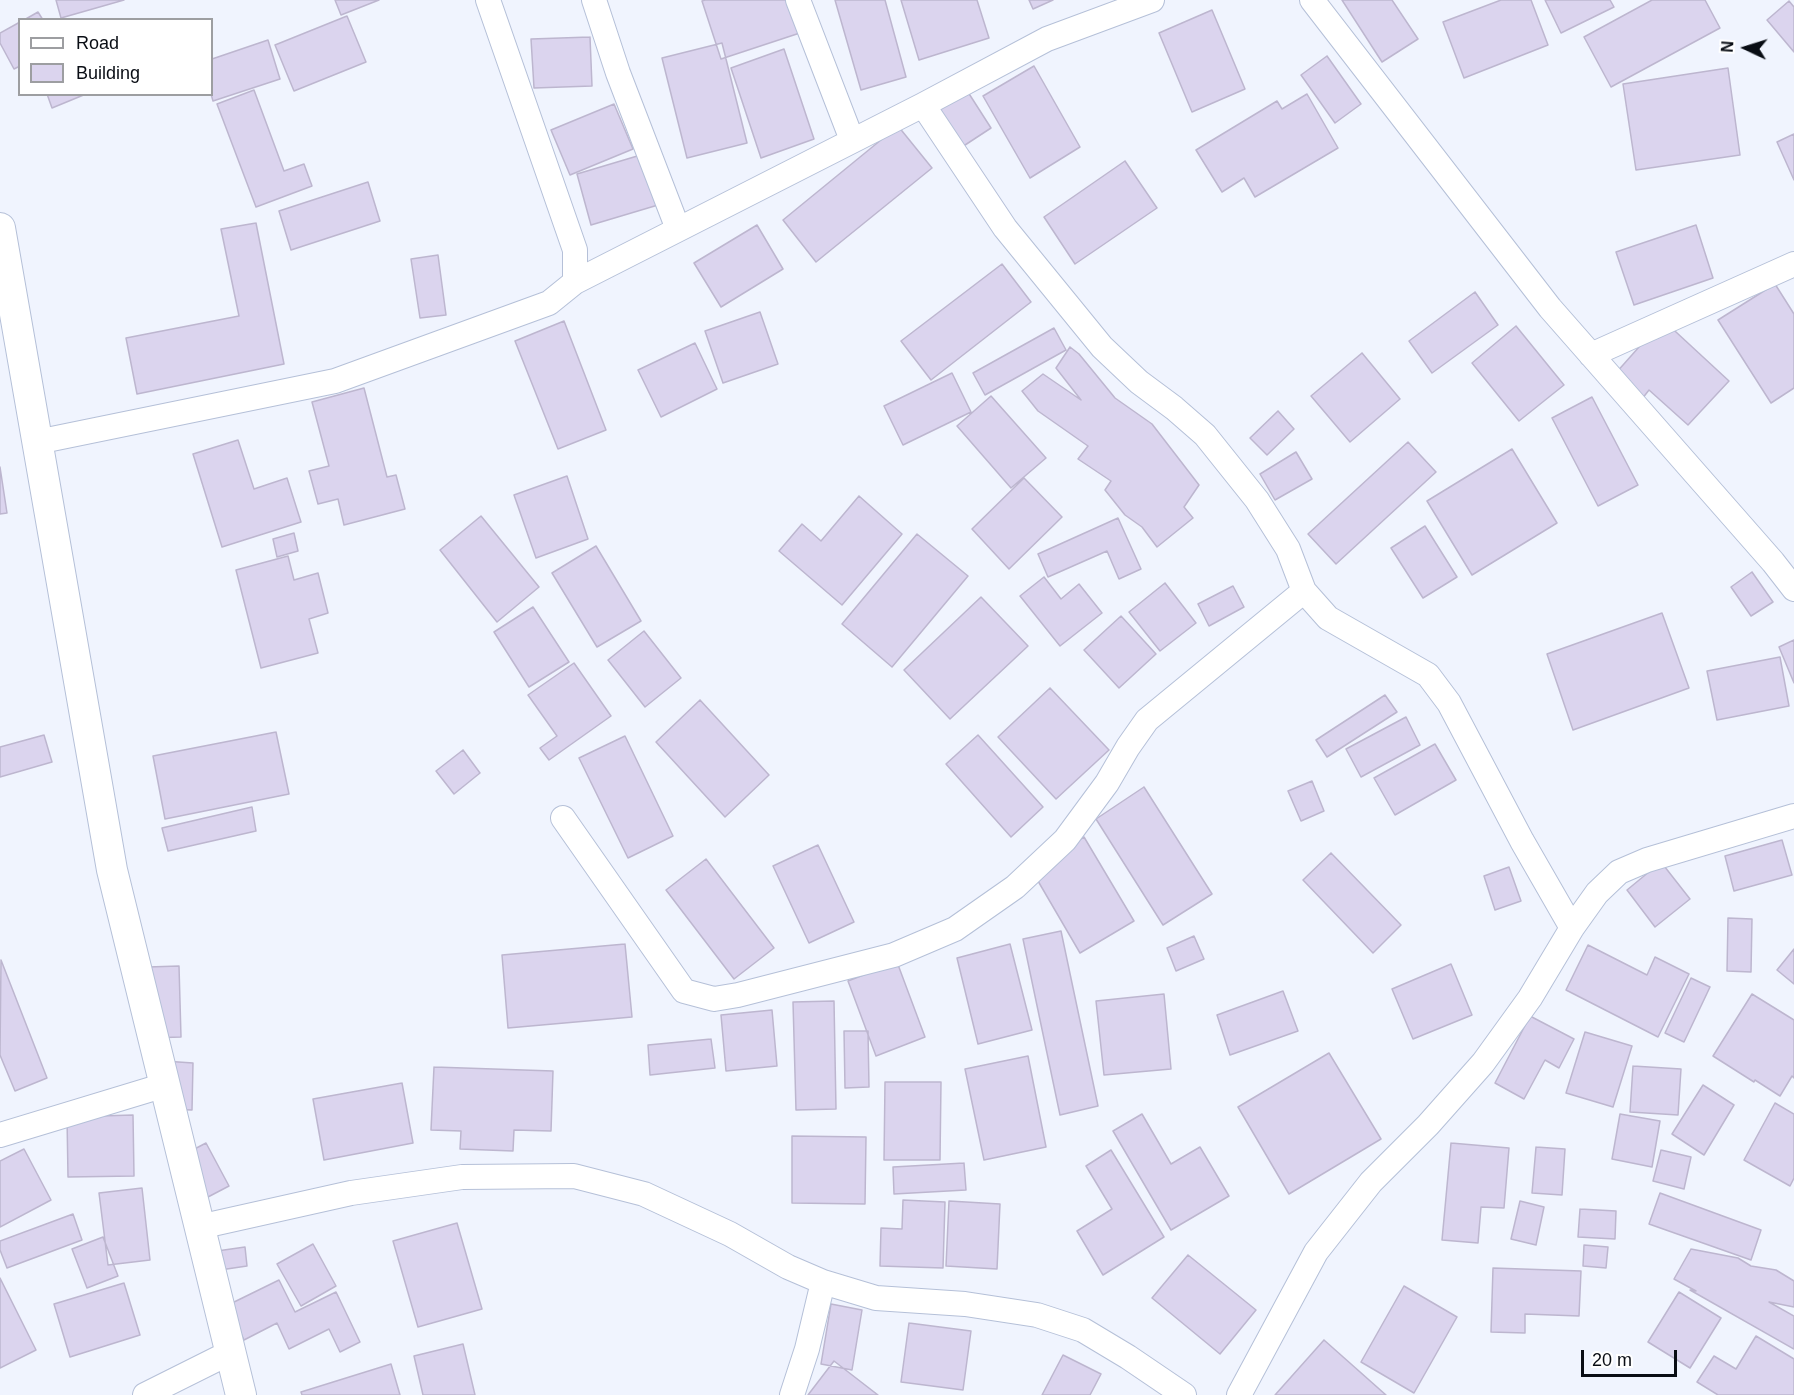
<!DOCTYPE html>
<style>
body{margin:0}
#map{position:relative;width:1794px;height:1395px;overflow:hidden;background:#f0f4fe;font-family:Arial,sans-serif}
canvas{display:block}
.legend{position:absolute;left:18px;top:18px;width:195px;height:78px;box-sizing:border-box;background:#fff;border:2px solid #9d9ea1;margin:0;padding:8px 10px;list-style:none;font-size:18px;color:#090d14}
.legend li{display:flex;align-items:center;gap:12px;height:30px}
.legend b{width:30px;border:2px solid #9d9ea1}
.north{position:absolute;left:1716px;top:18px;width:60px;height:60px;-webkit-text-stroke:4px #fff;paint-order:stroke;rotate:274deg;font-size:16px;font-weight:700;line-height:24px;text-align:center;color:#090d14}
.north::after{content:'';display:block;margin:auto;width:21px;height:27px;background:#090d14;clip-path:polygon(50% 0,100% 100%,50% 72%,0 100%)}
.scale{position:absolute;left:1581px;top:1350px;width:96px;height:27px;box-sizing:border-box;border:3px solid #090d14;border-top:0;padding-left:8px;font-size:18px;line-height:21px;white-space:nowrap;color:#090d14;-webkit-text-stroke:4px #fff;paint-order:stroke}
</style>
<div id="map">
<canvas width="1794" height="1395"></canvas>
<ul class="legend">
<li><b style="height:8px;background:#fff"></b>Road</li>
<li><b style="height:16px;background:#dbd4ee"></b>Building</li>
</ul>
<div class="north">N</div>
<div class="scale">20 m</div>
</div>
<script>
const c = document.querySelector('canvas').getContext('2d');
c.lineJoin = 'round';
function fill(path, color) {
  c.fillStyle = color;
  c.fill(path, 'evenodd');
}
function shape(rows) {
  const path = new Path2D();
  for (const r of rows) {
    path.moveTo(r[0], r[1]);
    for (let i = 2; i < r.length; i += 2) path.lineTo(r[i], r[i + 1]);
  }
  return path;
}
function strokePath(path, color, width, dash) {
  c.strokeStyle = color;
  c.lineWidth = width;
  c.lineCap = dash ? 'butt' : 'round';
  c.setLineDash(dash || []);
  c.stroke(path);
}
const building = shape([
 [56,0,124,0,61,18,56,0],
 [335,0,379,0,341,15,335,0],
 [705,0,802,0,812,29,721,59,702,1,705,0],
 [835,0,885,0,906,77,861,90,835,0],
 [901,0,977,0,989,38,919,60,901,0],
 [1029,0,1053,0,1033,9,1029,0],
 [1342,0,1392,0,1418,39,1382,62,1342,0],
 [1501,0,1531,0,1548,45,1464,78,1443,22,1501,0],
 [1545,0,1610,0,1614,7,1561,33,1545,0],
 [1652,0,1705,0,1720,28,1611,87,1584,37,1652,0],
 [1789,1,1794,7,1794,52,1767,20,1789,1],
 [1212,10,1245,89,1192,112,1159,33,1212,10],
 [38,12,43,20,24,20,38,12],
 [347,16,366,62,294,91,275,45,347,16],
 [20,22,20,66,14,69,0,43,0,33,20,22],
 [590,37,592,86,534,88,531,39,590,37],
 [268,40,280,79,213,101,211,94,212,59,268,40],
 [722,43,747,143,687,158,662,58,722,43],
 [784,49,814,139,761,158,731,68,784,49],
 [1327,56,1361,104,1335,123,1301,75,1327,56],
 [1034,66,1080,147,1030,178,983,96,1034,66],
 [1728,68,1740,155,1636,170,1623,84,1728,68],
 [966,89,991,128,962,147,937,108,966,89],
 [254,90,284,171,304,164,312,186,256,207,217,104,254,90],
 [47,94,86,94,52,108,47,94],
 [1307,94,1338,148,1255,197,1244,178,1222,192,1196,150,1277,101,1282,109,1307,94],
 [614,104,633,149,570,175,551,130,614,104],
 [898,126,932,168,816,262,783,220,898,126],
 [1794,134,1794,180,1777,142,1794,134],
 [644,154,658,205,591,225,577,174,644,154],
 [1125,161,1157,208,1075,264,1044,217,1125,161],
 [368,182,380,221,291,250,279,211,368,182],
 [256,223,284,364,137,394,126,338,239,316,221,229,256,223],
 [757,225,783,269,721,307,694,263,757,225],
 [1696,225,1713,278,1634,305,1616,252,1696,225],
 [438,255,446,315,420,318,411,259,438,255],
 [1002,264,1031,302,931,380,901,341,1002,264],
 [1775,284,1794,314,1794,388,1771,403,1718,320,1775,284],
 [1475,292,1498,325,1432,373,1409,341,1475,292],
 [760,312,778,364,723,383,705,331,760,312],
 [1663,320,1729,381,1688,425,1649,390,1642,399,1615,374,1663,320],
 [564,321,606,430,558,449,515,341,564,321],
 [1516,326,1564,385,1519,421,1472,363,1516,326],
 [1054,328,1066,350,985,395,973,373,1054,328],
 [695,343,717,389,661,417,638,370,695,343],
 [1070,347,1079,354,1115,398,1152,424,1199,485,1184,507,1193,518,1157,547,1142,527,1125,515,1105,490,1111,481,1078,459,1088,446,1038,411,1022,391,1043,374,1081,400,1056,368,1070,347],
 [1362,353,1400,399,1350,442,1311,396,1362,353],
 [952,373,971,412,903,445,884,406,952,373],
 [364,388,387,477,396,475,405,509,344,525,338,499,318,504,309,471,329,466,312,402,364,388],
 [991,396,1046,458,1011,488,957,426,991,396],
 [1592,397,1638,485,1598,506,1552,418,1592,397],
 [1278,411,1294,429,1267,455,1250,438,1278,411],
 [238,440,254,489,287,478,301,522,222,547,193,454,238,440],
 [1408,442,1436,472,1336,564,1308,534,1408,442],
 [1512,449,1557,523,1472,575,1427,501,1512,449],
 [1296,452,1312,479,1275,500,1260,474,1296,452],
 [0,467,7,513,0,514,0,467],
 [567,476,588,539,536,558,514,495,567,476],
 [1024,478,1062,517,1009,569,972,529,1024,478],
 [859,496,902,534,842,605,779,551,802,524,821,541,859,496],
 [481,516,539,587,497,622,440,550,481,516],
 [1118,518,1141,569,1119,579,1107,551,1048,577,1038,554,1118,518],
 [1425,526,1457,577,1423,598,1391,548,1425,526],
 [294,533,298,551,277,557,273,539,294,533],
 [917,534,968,576,892,667,842,624,917,534],
 [596,546,641,621,597,647,552,573,596,546],
 [288,556,294,580,318,573,328,613,309,619,318,653,261,668,236,570,288,556],
 [1752,572,1773,602,1751,616,1731,587,1752,572],
 [1044,577,1061,599,1079,584,1102,613,1060,646,1020,596,1044,577],
 [1165,583,1196,623,1160,651,1129,612,1165,583],
 [1233,586,1244,607,1209,626,1198,604,1233,586],
 [981,597,1028,646,950,719,904,670,981,597],
 [533,607,569,662,529,687,494,632,533,607],
 [1662,613,1689,688,1573,730,1547,654,1662,613],
 [1121,616,1156,654,1119,688,1084,650,1121,616],
 [644,631,681,678,645,707,608,660,644,631],
 [1794,640,1794,683,1779,647,1794,640],
 [1780,657,1789,706,1717,720,1707,671,1780,657],
 [574,663,611,716,549,760,540,748,557,736,528,695,574,663],
 [1050,688,1109,750,1056,799,998,737,1050,688],
 [1385,695,1397,712,1327,757,1316,740,1385,695],
 [700,700,769,775,725,817,656,742,700,700],
 [1406,717,1420,745,1361,777,1346,749,1406,717],
 [276,732,289,794,165,819,153,756,276,732],
 [44,735,52,762,0,777,0,747,44,735],
 [978,735,1043,807,1011,837,946,764,978,735],
 [625,736,673,836,628,858,579,758,625,736],
 [1435,744,1456,780,1395,815,1374,778,1435,744],
 [463,750,480,773,454,794,436,771,463,750],
 [1312,781,1324,811,1301,821,1288,791,1312,781],
 [1144,787,1212,894,1163,925,1096,819,1144,787],
 [252,807,256,831,168,851,162,828,252,807],
 [1084,837,1134,921,1080,953,1031,869,1084,837],
 [1782,840,1792,875,1734,891,1725,856,1782,840],
 [818,845,854,922,809,943,773,866,818,845],
 [1331,853,1401,925,1373,953,1303,880,1331,853],
 [706,859,774,948,734,979,666,890,706,859],
 [1661,862,1690,899,1655,927,1627,890,1661,862],
 [1509,867,1521,901,1495,910,1484,876,1509,867],
 [1728,918,1752,919,1751,972,1727,971,1728,918],
 [1061,931,1098,1106,1060,1115,1023,939,1061,931],
 [1194,936,1204,959,1176,971,1167,948,1194,936],
 [625,944,632,1017,508,1028,502,955,625,944],
 [1010,944,1032,1030,978,1044,957,958,1010,944],
 [1588,945,1647,975,1655,957,1689,974,1658,1037,1566,990,1588,945],
 [1794,949,1794,984,1777,970,1794,949],
 [1,960,47,1078,15,1091,0,1055,1,960],
 [897,962,925,1037,876,1056,848,981,897,962],
 [1451,964,1472,1015,1413,1039,1392,989,1451,964],
 [179,966,181,1037,150,1038,148,967,179,966],
 [1691,978,1710,987,1684,1042,1665,1033,1691,978],
 [1283,991,1298,1031,1230,1055,1217,1015,1283,991],
 [1164,994,1171,1069,1104,1075,1096,1001,1164,994],
 [1752,994,1794,1020,1794,1078,1792,1076,1780,1096,1755,1080,1754,1082,1713,1056,1752,994],
 [834,1001,836,1109,796,1110,793,1002,834,1001],
 [772,1010,777,1066,726,1071,721,1015,772,1010],
 [1530,1016,1574,1039,1559,1068,1545,1060,1524,1099,1495,1083,1530,1016],
 [844,1031,868,1031,869,1087,845,1088,844,1031],
 [1585,1032,1632,1046,1613,1107,1566,1093,1585,1032],
 [711,1039,715,1068,650,1075,648,1045,711,1039],
 [1329,1053,1381,1139,1289,1194,1238,1107,1329,1053],
 [1028,1056,1046,1147,984,1160,965,1069,1028,1056],
 [164,1061,193,1063,192,1110,162,1109,164,1061],
 [1633,1066,1681,1069,1678,1115,1630,1112,1633,1066],
 [434,1067,553,1071,551,1131,514,1130,513,1151,460,1149,461,1131,431,1130,434,1067],
 [885,1082,941,1082,940,1160,884,1160,885,1082],
 [402,1083,413,1143,324,1160,313,1099,402,1083],
 [1703,1085,1734,1105,1704,1155,1672,1134,1703,1085],
 [1775,1103,1794,1114,1794,1178,1790,1186,1744,1160,1775,1103],
 [1142,1114,1171,1164,1200,1147,1229,1196,1171,1230,1113,1131,1142,1114],
 [1620,1114,1660,1121,1652,1167,1612,1159,1620,1114],
 [133,1115,134,1176,68,1177,67,1117,133,1115],
 [792,1136,866,1137,865,1204,792,1203,792,1136],
 [206,1143,229,1186,208,1197,185,1154,206,1143],
 [1451,1143,1509,1148,1504,1208,1481,1207,1478,1243,1442,1240,1451,1143],
 [1536,1147,1565,1149,1562,1195,1532,1193,1536,1147],
 [24,1149,51,1200,0,1227,0,1161,24,1149],
 [1111,1150,1164,1237,1103,1275,1077,1231,1112,1209,1086,1166,1111,1150],
 [1661,1150,1691,1157,1684,1189,1653,1181,1661,1150],
 [964,1163,966,1190,894,1194,893,1167,964,1163],
 [142,1188,150,1260,108,1265,99,1193,142,1188],
 [1660,1193,1761,1230,1751,1260,1649,1224,1660,1193],
 [903,1200,945,1202,943,1268,880,1266,881,1228,902,1229,903,1200],
 [949,1201,1000,1204,997,1269,946,1266,949,1201],
 [1520,1201,1544,1207,1536,1245,1511,1239,1520,1201],
 [1580,1209,1616,1211,1615,1239,1578,1237,1580,1209],
 [73,1214,82,1240,7,1268,0,1250,0,1241,73,1214],
 [457,1223,482,1309,418,1327,393,1241,457,1223],
 [103,1237,118,1276,87,1288,72,1249,103,1237],
 [313,1244,336,1286,301,1306,277,1264,313,1244],
 [1584,1245,1608,1247,1606,1268,1583,1266,1584,1245],
 [245,1247,247,1266,220,1270,217,1251,245,1247],
 [1691,1249,1738,1258,1751,1266,1776,1270,1794,1281,1794,1307,1769,1302,1794,1316,1794,1349,1690,1290,1696,1291,1674,1279,1691,1249],
 [1188,1255,1256,1310,1220,1354,1152,1298,1188,1255],
 [1493,1268,1581,1271,1579,1316,1525,1314,1525,1333,1491,1332,1493,1268],
 [0,1278,36,1350,0,1368,0,1278],
 [279,1280,295,1312,336,1292,360,1342,340,1352,329,1329,289,1349,277,1323,244,1340,228,1305,279,1280],
 [124,1283,140,1335,70,1357,54,1304,124,1283],
 [1404,1286,1457,1317,1414,1393,1361,1362,1404,1286],
 [1679,1292,1721,1318,1690,1368,1648,1342,1679,1292],
 [831,1304,862,1310,852,1370,821,1364,831,1304],
 [909,1323,971,1331,963,1390,901,1382,909,1323],
 [1756,1336,1794,1359,1794,1395,1718,1395,1697,1382,1714,1356,1736,1369,1756,1336],
 [1324,1340,1386,1395,1275,1395,1324,1340],
 [463,1344,475,1395,423,1395,414,1356,463,1344],
 [1063,1355,1101,1374,1090,1395,1042,1395,1063,1355],
 [834,1361,878,1395,808,1395,834,1361],
 [391,1364,400,1395,302,1395,301,1392,391,1364]
]);
fill(building, '#dbd4ee');
strokePath(building, '#bdb6cf', 1.5);
const minor = shape([
 [594,0,618,73,678,229],
 [798,0,852,140],
 [1312,0,1550,308,1773,562,1794,589],
 [923,105,1005,228,1102,347,1139,382,1174,408,1205,435,1257,500,1288,549,1304,591,1328,618,1428,675,1449,703,1522,841,1572,928],
 [575,282,923,105,1047,39,1152,0],
 [1591,355,1794,264],
 [37,442,335,381,549,303,575,282,575,250,488,0],
 [563,818,684,991,714,999,738,995,894,955,955,929,1015,887,1065,840,1107,783,1128,747,1147,720,1304,591],
 [0,1135,165,1085],
 [199,1227,351,1193,462,1177,574,1176,644,1194,730,1234,788,1267,823,1282,876,1298,965,1304,1037,1315,1083,1330,1128,1357,1184,1395],
 [145,1395,231,1352],
 [792,1395,807,1349,823,1282],
 [1239,1395,1316,1252,1371,1182,1428,1125,1483,1063,1530,998,1572,928,1597,893,1619,872,1647,860,1794,816]
]);
const tertiary = shape([
 [0,228,112,870,241,1395]
]);
strokePath(minor, '#b5c0d8', 26);
strokePath(tertiary, '#b5c0d8', 32);
strokePath(minor, '#fff', 24);
strokePath(tertiary, '#fff', 30);
</script>
